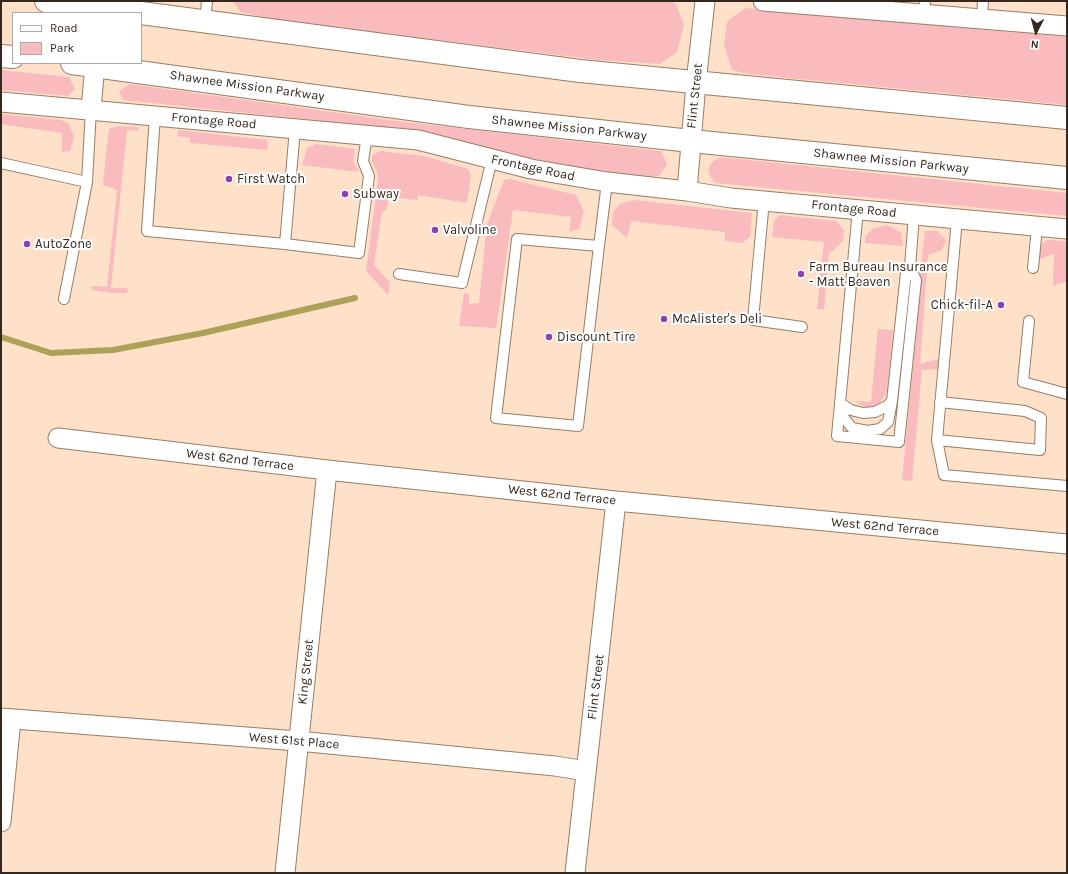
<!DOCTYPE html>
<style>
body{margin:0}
#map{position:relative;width:1068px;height:874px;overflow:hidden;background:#ffe0c9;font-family:Karla,sans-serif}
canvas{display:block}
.frame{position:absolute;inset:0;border:2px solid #33281f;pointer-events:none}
.legend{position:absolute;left:12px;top:12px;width:130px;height:52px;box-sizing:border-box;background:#fff;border:1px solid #ada9a5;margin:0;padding:5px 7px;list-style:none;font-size:12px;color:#33281f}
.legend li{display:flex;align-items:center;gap:8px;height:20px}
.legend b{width:20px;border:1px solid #ada9a5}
.north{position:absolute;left:1016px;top:12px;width:40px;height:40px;-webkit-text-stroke:3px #fff;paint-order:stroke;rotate:186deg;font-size:11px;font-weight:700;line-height:16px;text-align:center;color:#33281f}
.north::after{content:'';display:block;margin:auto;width:14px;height:18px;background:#33281f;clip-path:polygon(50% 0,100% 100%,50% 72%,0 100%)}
</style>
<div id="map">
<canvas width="1068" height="874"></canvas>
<div class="frame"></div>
<ul class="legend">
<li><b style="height:5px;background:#fff"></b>Road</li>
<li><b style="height:11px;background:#f9bbbd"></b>Park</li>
</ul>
<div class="north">N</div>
</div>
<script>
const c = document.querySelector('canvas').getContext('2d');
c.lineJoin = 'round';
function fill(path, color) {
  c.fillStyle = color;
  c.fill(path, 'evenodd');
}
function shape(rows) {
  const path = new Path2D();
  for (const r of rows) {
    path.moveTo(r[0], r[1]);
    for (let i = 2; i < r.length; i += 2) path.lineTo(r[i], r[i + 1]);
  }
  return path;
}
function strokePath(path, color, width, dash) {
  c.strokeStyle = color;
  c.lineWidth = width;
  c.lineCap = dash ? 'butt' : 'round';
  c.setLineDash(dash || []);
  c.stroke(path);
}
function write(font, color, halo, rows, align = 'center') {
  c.font = font + ' Karla,sans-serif';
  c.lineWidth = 4;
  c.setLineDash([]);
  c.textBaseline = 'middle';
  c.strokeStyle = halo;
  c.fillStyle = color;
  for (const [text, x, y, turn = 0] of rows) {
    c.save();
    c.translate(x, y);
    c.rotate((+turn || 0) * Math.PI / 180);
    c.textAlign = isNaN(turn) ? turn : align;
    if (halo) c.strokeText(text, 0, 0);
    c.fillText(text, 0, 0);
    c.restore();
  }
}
fill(shape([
 [233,1,670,1,676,4,684,25,677,52,660,64,598,60,272,19,241,12],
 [746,8,1067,37,1067,105,748,74,732,70,724,45,727,21],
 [1,70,69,77,75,89,68,96,1,90],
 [130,84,404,122,661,151,667,164,659,176,632,175,557,165,428,132,123,100,119,91],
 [1,114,61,120,69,124,74,137,70,151,62,152,62,133,1,124],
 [120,126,138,127,139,131,127,130,111,288,128,288,127,293,111,293,92,290,91,286,107,287,117,190,103,185,108,135,110,128],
 [178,130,268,140,267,150,190,143,190,138,177,136],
 [316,144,355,149,353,161,359,172,302,165,307,148],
 [380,151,424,156,468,169,471,175,467,203,418,195,417,200,389,197,386,210,382,212,374,265,390,283,388,295,366,271,378,180,377,172,372,162,372,156],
 [720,157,1067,193,1067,216,714,183,708,171,711,163],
 [510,179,576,195,584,212,579,229,569,232,571,217,513,210,496,328,459,326,464,293,469,294,469,304,479,303,487,224,504,180],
 [633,200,752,213,750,237,742,243,725,241,725,232,631,221,627,238,612,225,613,212,620,204],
 [779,215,836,221,844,230,843,241,829,254,824,309,817,309,824,242,772,237,774,221],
 [887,225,901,232,903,246,865,243,865,236,874,228],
 [925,231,937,231,946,240,942,250,928,255,920,364,934,360,940,359,941,369,922,370,912,481,902,480,921,284,920,274],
 [1047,240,1067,241,1067,281,1053,286,1054,254,1037,260,1037,247],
 [878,329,893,330,887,392,879,404,866,408,855,401,871,402]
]), '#f9bbbd');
strokePath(shape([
 [1,337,51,353,113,350,203,333,355,298]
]), '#aba258', 6);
const service = shape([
 [924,14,925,1],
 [982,19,983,1],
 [205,21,207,1],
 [155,116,147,231,285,244],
 [295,129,285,244,359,253,369,176,363,161,367,136],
 [1,163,87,182,91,109],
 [764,200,753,320,802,327],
 [858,209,837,436,899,442,916,280,910,267],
 [957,219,937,440,944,475,1067,486],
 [599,246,517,239,496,418,578,426,599,246,607,182],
 [1033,268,1037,227],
 [399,274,462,283,492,159],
 [64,299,87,182],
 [1029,321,1023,382,1067,394],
 [840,403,851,410,863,413,875,412,887,406,892,401,906,273,910,267,914,215],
 [841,407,844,418,852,428,868,431,880,429,888,422,892,401],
 [937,440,1040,450,1041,418,1025,411,940,402]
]);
const minor = shape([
 [763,1,1067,26],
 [1,102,418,140,531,169,607,182,687,191,731,198,1067,229],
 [91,109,95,65],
 [687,191,696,83,705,1],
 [58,438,327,470,616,501,1067,544],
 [1,718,298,741,555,766,586,771],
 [1,822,11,719],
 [285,873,327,470],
 [575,873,616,501]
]);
const trunk = shape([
 [46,1,140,13],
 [141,13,580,71,1067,118],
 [1,56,13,57],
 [72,63,469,117,691,141,1067,178]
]);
strokePath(service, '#987d67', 12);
strokePath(minor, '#987d67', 21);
strokePath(trunk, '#987d67', 24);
strokePath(service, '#fff', 10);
strokePath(minor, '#fff', 19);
strokePath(trunk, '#fff', 22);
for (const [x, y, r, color] of [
 [229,179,4,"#8c41b3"],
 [345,194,4,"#8c41b3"],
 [435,230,4,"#8c41b3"],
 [27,244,4,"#8c41b3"],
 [801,274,4,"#8c41b3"],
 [1001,305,4,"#8c41b3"],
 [664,319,4,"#8c41b3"],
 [549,337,4,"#8c41b3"]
]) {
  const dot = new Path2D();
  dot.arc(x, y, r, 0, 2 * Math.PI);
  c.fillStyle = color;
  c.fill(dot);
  strokePath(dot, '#fff', 1.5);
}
write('13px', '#33281f', '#fff', [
 ["Shawnee Mission Parkway",247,86,8],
 ["Flint Street",695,96,-84],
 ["Frontage Road",214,121,5],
 ["Shawnee Mission Parkway",569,128,6],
 ["Shawnee Mission Parkway",891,161,6],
 ["Frontage Road",533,168,12],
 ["Frontage Road",854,209,6],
 ["West 62nd Terrace",240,460,7],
 ["West 62nd Terrace",562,495,6],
 ["West 62nd Terrace",885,527,5],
 ["King Street",306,672,-84],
 ["Flint Street",596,687,-83],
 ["West 61st Place",294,741,5]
]);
write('13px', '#33281f', '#fff', [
 ["First Watch",237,179],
 ["Subway",353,194],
 ["Valvoline",443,230],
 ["AutoZone",35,244],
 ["Farm Bureau Insurance",809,267],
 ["- Matt Beaven",809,282],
 ["Chick-fil-A",993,305,"right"],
 ["McAlister's Deli",672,319],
 ["Discount Tire",557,337]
], 'left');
</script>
